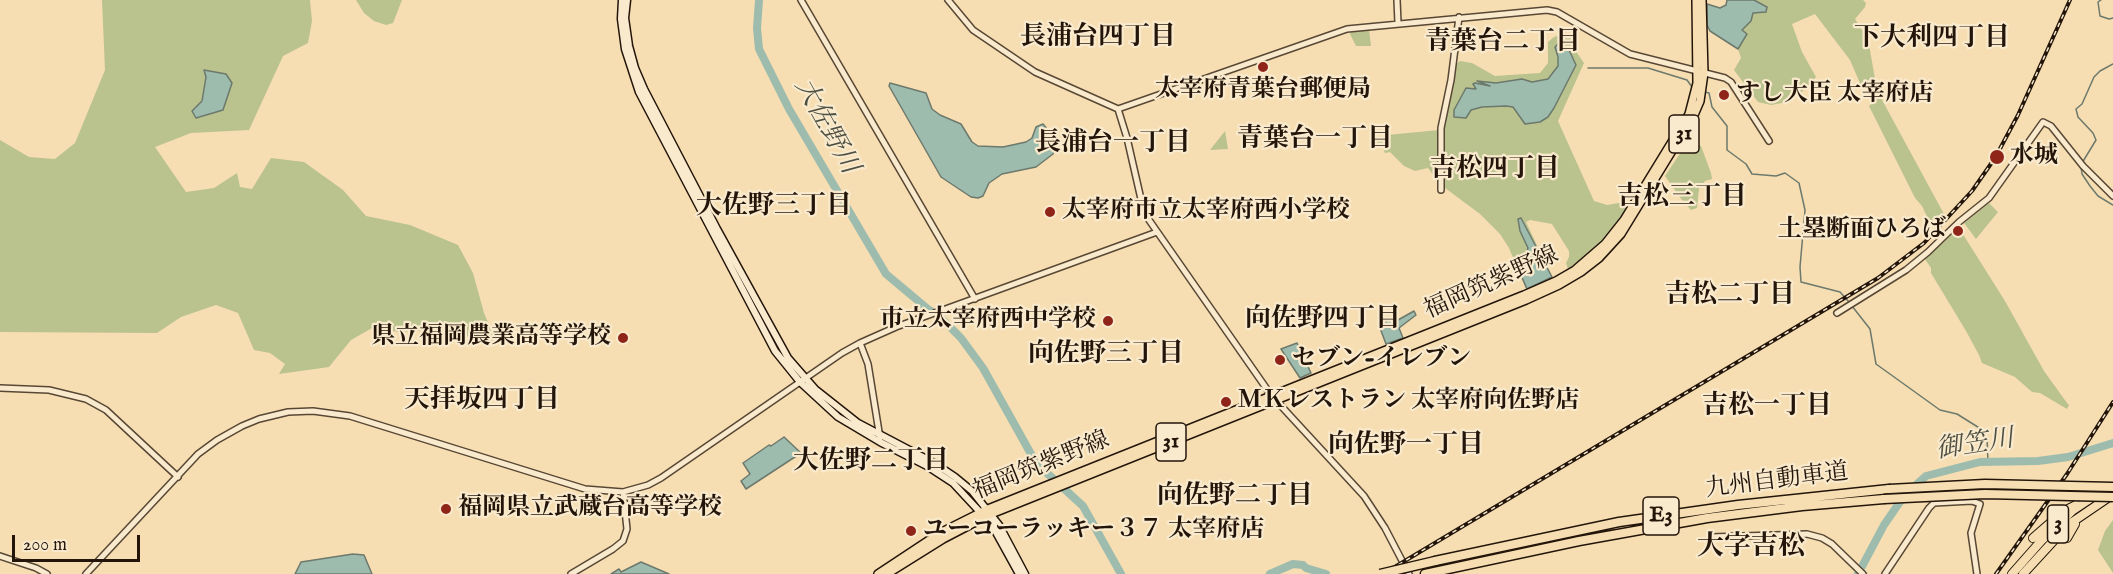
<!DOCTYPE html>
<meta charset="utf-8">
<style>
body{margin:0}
#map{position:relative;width:2113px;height:574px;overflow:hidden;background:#f6deb2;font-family:"IM FELL English",serif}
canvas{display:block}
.scale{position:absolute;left:12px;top:535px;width:128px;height:27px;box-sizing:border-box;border:3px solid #23150a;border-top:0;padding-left:8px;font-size:18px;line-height:21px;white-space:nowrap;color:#23150a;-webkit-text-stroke:4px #f9eacd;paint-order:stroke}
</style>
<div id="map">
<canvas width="2113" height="574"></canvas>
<div class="scale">200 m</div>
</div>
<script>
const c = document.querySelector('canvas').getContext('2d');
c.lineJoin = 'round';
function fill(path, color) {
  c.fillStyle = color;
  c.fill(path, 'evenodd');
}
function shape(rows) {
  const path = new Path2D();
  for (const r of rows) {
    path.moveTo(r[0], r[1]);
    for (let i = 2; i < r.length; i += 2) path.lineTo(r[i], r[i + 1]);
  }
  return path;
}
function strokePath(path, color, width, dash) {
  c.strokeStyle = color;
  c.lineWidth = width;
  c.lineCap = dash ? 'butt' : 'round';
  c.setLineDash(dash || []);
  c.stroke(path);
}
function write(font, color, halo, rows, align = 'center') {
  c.font = font + ' "IM FELL English","Noto Serif JP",serif';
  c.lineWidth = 4.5;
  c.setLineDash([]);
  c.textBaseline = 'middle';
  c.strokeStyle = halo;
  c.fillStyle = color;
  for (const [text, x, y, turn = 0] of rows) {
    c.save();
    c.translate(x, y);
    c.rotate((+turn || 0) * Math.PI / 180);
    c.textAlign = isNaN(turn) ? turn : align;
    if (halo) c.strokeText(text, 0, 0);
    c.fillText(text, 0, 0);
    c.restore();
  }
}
fill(shape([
 [102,0,310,0,312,21,308,43,283,56,249,130,191,133,155,147,186,192,214,188,237,173,240,187,252,189,271,158,304,162,343,190,366,216,410,225,458,245,473,273,484,313,491,330,509,335,500,342,475,340,458,332,445,329,400,332,372,328,351,340,329,367,279,374,285,364,270,353,254,350,238,313,216,305,181,317,157,333,0,332,0,140,29,157,55,159,75,143,105,70],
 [356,0,402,0,393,23,386,25,374,21,364,13],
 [1754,0,1863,0,1866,3,1865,7,1855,19,1868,39,1877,90,1866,97,1850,60,1815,14,1792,24,1802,52,1816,77,1800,94,1782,103,1771,105,1758,102,1734,70,1741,58,1738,49,1747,35,1742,31,1753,12,1767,6],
 [1369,29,1371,46,1356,46,1350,34,1352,30],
 [1564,34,1571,35,1578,43,1577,53,1584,63,1558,121,1594,201,1607,205,1631,201,1612,230,1598,246,1568,269,1566,263,1569,257,1569,251,1552,224,1530,220,1526,222,1552,277,1526,289,1509,248,1500,234,1480,214,1445,188,1443,130,1456,64,1460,61,1472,63,1495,76,1540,73,1548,63,1548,42,1554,37],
 [1881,98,1944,214,1941,219,1931,225,1922,206,1915,198,1869,106,1875,100],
 [1439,130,1440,184,1428,168,1415,171,1404,166,1390,152,1385,153,1382,146,1377,147,1375,140,1387,135],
 [1225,131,1228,149,1210,150],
 [1690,142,1701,146,1711,173,1712,179,1705,181,1699,189,1697,208,1691,210,1682,200,1665,176,1681,152,1684,143],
 [1989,203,1998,212,1976,239,1964,223],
 [1959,228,2005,301,2044,371,2067,403,2069,405,2067,409,2040,393,2032,392,2015,377,1982,363,1979,355,1966,331,1931,273,1931,268,1925,259],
 [2113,520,2113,573,2098,550,2105,531]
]), '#bac28e');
const water = shape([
 [1727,0,1754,0,1767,7,1766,12,1753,13,1751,21,1742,30,1747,34,1738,49,1710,31,1707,25,1707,4,1720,8,1726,5,1727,0],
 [1560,42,1561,48,1563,49,1564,47,1569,50,1576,65,1554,108,1548,117,1540,122,1525,124,1513,107,1506,106,1482,107,1471,110,1466,118,1454,117,1454,110,1466,88,1476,89,1473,84,1475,83,1490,86,1477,81,1496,83,1522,79,1532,82,1548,79,1558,66,1558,57,1555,47,1560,42],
 [204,70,226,74,232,83,223,110,196,118,192,111,202,101,206,77,204,70],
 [890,83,926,93,932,109,940,115,961,124,972,142,978,146,1003,147,1026,142,1032,138,1036,127,1043,124,1048,130,1056,147,1053,154,1036,167,1002,174,989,183,983,196,978,198,971,197,941,177,889,86,890,83],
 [1521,218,1552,277,1527,289,1514,259,1524,260,1528,248,1520,231,1518,219,1521,218],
 [1414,311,1416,315,1399,328,1403,338,1386,344,1380,328,1381,324,1394,318,1398,320,1414,311],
 [1297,343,1311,373,1300,378,1281,349,1297,343],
 [784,437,801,453,746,489,741,481,750,474,743,463,769,445,771,446,784,437],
 [353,554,364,555,372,574,295,574,301,562,353,554],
 [641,562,669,574,611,574,619,569,621,572,641,562]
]);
fill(water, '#9dbcae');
strokePath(water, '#6c796c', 1.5);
strokePath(shape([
 [2101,0,2098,2,2100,16,2109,19,2113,18],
 [1588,68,1648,68,1687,80,1692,87],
 [1705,92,1709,93,1712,107,1727,126,1727,150,1746,164,1752,174,1776,176,1785,173,1799,183,1805,210,1800,267,1801,282,1840,292,1849,302],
 [2082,163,2096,140,2093,133,2078,117,2076,109,2082,104,2094,77,2100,71,2113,64],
 [2081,167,2082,174,2090,186,2098,196,2113,205],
 [1852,306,1870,329,1876,364,1940,410,1957,414,1981,429,1987,439,1988,462]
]), '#6c796c', 1.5);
strokePath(shape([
 [759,0,757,28,759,49,789,109,886,274,929,310,939,316,961,338,983,368,1036,463,1083,506,1121,574],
 [1270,574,1293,564,1303,565,1306,568,1326,574],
 [1858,574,1884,525,1904,496,1926,476,1980,462,2038,461,2068,457,2113,443]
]), '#9dbcae', 8);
const tertiary = shape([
 [801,0,975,299],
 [948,0,973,30,1035,72,1118,109,1127,138,1141,199,1149,220,1271,395,1364,496,1385,528,1409,574],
 [1397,0,1398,23],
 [1118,109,1347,29,1547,10,1557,12,1630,54,1725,78,1731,82,1769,141],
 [1441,190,1441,128,1451,80,1459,17],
 [1837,313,1906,270,1928,252,1959,222,1989,198,2043,122,2051,126,2083,166,2113,196],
 [860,343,868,364,880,438],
 [0,388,49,390,86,399,106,410,178,477],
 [1711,537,1807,534,1822,538,1832,544,1863,574],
 [0,556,36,568,47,574],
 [86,574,198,454,217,440,242,426,259,419,288,412,313,411,350,416,585,489,623,492,648,485,661,478,842,353,860,343,896,327,1157,232],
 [571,574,613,549,623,541,627,529,623,492],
 [1885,574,1929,508,1934,503,1972,501,1980,504,1971,533,1977,574]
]);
const secondary = shape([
 [622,0,621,19,625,49,639,92,775,351,800,382,838,417,880,442,927,466,953,483,992,525,1019,574],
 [627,0,625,18,629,46,635,68,644,89,717,229,788,358,815,389,858,423,934,463,955,477,972,491,999,525,1025,574]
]);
const primary = shape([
 [878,574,940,533,988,509,1524,295,1556,281,1575,270,1605,244,1624,220,1689,114,1697,83,1696,0],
 [887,574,943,539,991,514,1526,300,1559,285,1581,272,1599,258,1621,234,1694,115,1700,101,1704,73,1702,0]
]);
const trunk = shape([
 [2033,538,2064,511,2076,505],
 [2067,538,2075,524],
 [2012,574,2042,540,2072,511,2108,487],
 [2023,574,2068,525,2109,497]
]);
const motorway = shape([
 [1435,561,1619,522,1738,505,1889,489],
 [1425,574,1579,541,1707,518,1802,506,1884,499]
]);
strokePath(tertiary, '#584734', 8);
strokePath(secondary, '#23150a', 9);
strokePath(primary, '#23150a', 10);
strokePath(trunk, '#23150a', 10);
strokePath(motorway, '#23150a', 11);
strokePath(tertiary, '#f9eacd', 5);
strokePath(secondary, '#f9eacd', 6);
strokePath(primary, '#f6deb2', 7);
strokePath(trunk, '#f6deb2', 8);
strokePath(motorway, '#f6deb2', 8);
const rail = shape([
 [1383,574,1878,278,1924,243,1972,191,1995,158,2018,115,2070,0],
 [1996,574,2067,474,2113,402]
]);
strokePath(rail, '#23150a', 4);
strokePath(rail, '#f9eacd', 1.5, [4.5]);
const motorwayBridge = shape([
 [1889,489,1985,484,2113,487],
 [1884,499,1985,494,2113,497],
 [1380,574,1435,561]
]);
strokePath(motorwayBridge, '#23150a', 11, []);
strokePath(motorwayBridge, '#f6deb2', 8);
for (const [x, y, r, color] of [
 [1263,67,6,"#8f2418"],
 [1724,95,6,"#8f2418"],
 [1997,157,8,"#8f2418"],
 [1050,212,6,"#8f2418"],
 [1958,231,6,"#8f2418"],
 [1108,321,6,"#8f2418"],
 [623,338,6,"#8f2418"],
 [1280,360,6,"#8f2418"],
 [1226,402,6,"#8f2418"],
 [446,509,6,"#8f2418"],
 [911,531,6,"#8f2418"]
]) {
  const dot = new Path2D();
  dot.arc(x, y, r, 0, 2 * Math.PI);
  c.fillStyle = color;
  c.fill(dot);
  strokePath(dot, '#f9eacd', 2);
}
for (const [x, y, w] of [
 [1684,134,30],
 [1171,442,30],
 [1661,516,36],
 [2058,524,21]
]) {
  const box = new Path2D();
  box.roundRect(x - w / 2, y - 19, w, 38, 4.5);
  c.fillStyle = '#f9eacd';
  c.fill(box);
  strokePath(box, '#23150a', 1.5);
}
write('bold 22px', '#23150a', null, [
 ["31",1684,134],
 ["31",1171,442],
 ["E3",1661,516],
 ["3",2058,524]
]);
write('bold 24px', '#23150a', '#f9eacd', [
 ["太宰府青葉台郵便局",1263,91,"center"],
 ["すし大臣 太宰府店",1736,95],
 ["水城",2010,157],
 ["太宰府市立太宰府西小学校",1062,212],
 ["土塁断面ひろば",1946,231,"right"],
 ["市立太宰府西中学校",1096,321,"right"],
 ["県立福岡農業高等学校",611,338,"right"],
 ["セブン-イレブン",1292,360],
 ["ＭＫレストラン 太宰府向佐野店",1238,402],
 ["福岡県立武蔵台高等学校",458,509],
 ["ユーコーラッキー３７ 太宰府店",923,531]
], 'left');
write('24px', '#23150a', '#f9eacd', [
 ["福岡筑紫野線",1492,284,-24],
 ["福岡筑紫野線",1042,467,-22],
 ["九州自動車道",1777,482,-7]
]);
write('bold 26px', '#23150a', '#f9eacd', [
 ["長浦台四丁目",1098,39],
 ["下大利四丁目",1932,40],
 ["青葉台二丁目",1503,44],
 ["青葉台一丁目",1315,141],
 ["長浦台一丁目",1113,145],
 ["吉松四丁目",1495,171],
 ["吉松三丁目",1682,199],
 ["大佐野三丁目",774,208],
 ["吉松二丁目",1730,297],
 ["向佐野四丁目",1323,321],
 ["向佐野三丁目",1106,356],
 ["天拝坂四丁目",482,402],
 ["吉松一丁目",1767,408],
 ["向佐野一丁目",1406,447],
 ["大佐野二丁目",871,463],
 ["向佐野二丁目",1235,498]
]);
write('italic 26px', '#4e4f43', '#f9eacd', [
 ["大佐野川",825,127,61],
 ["御笠川",1975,446,-9]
]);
write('bold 27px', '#23150a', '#f9eacd', [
 ["大字吉松",1751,548]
]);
</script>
